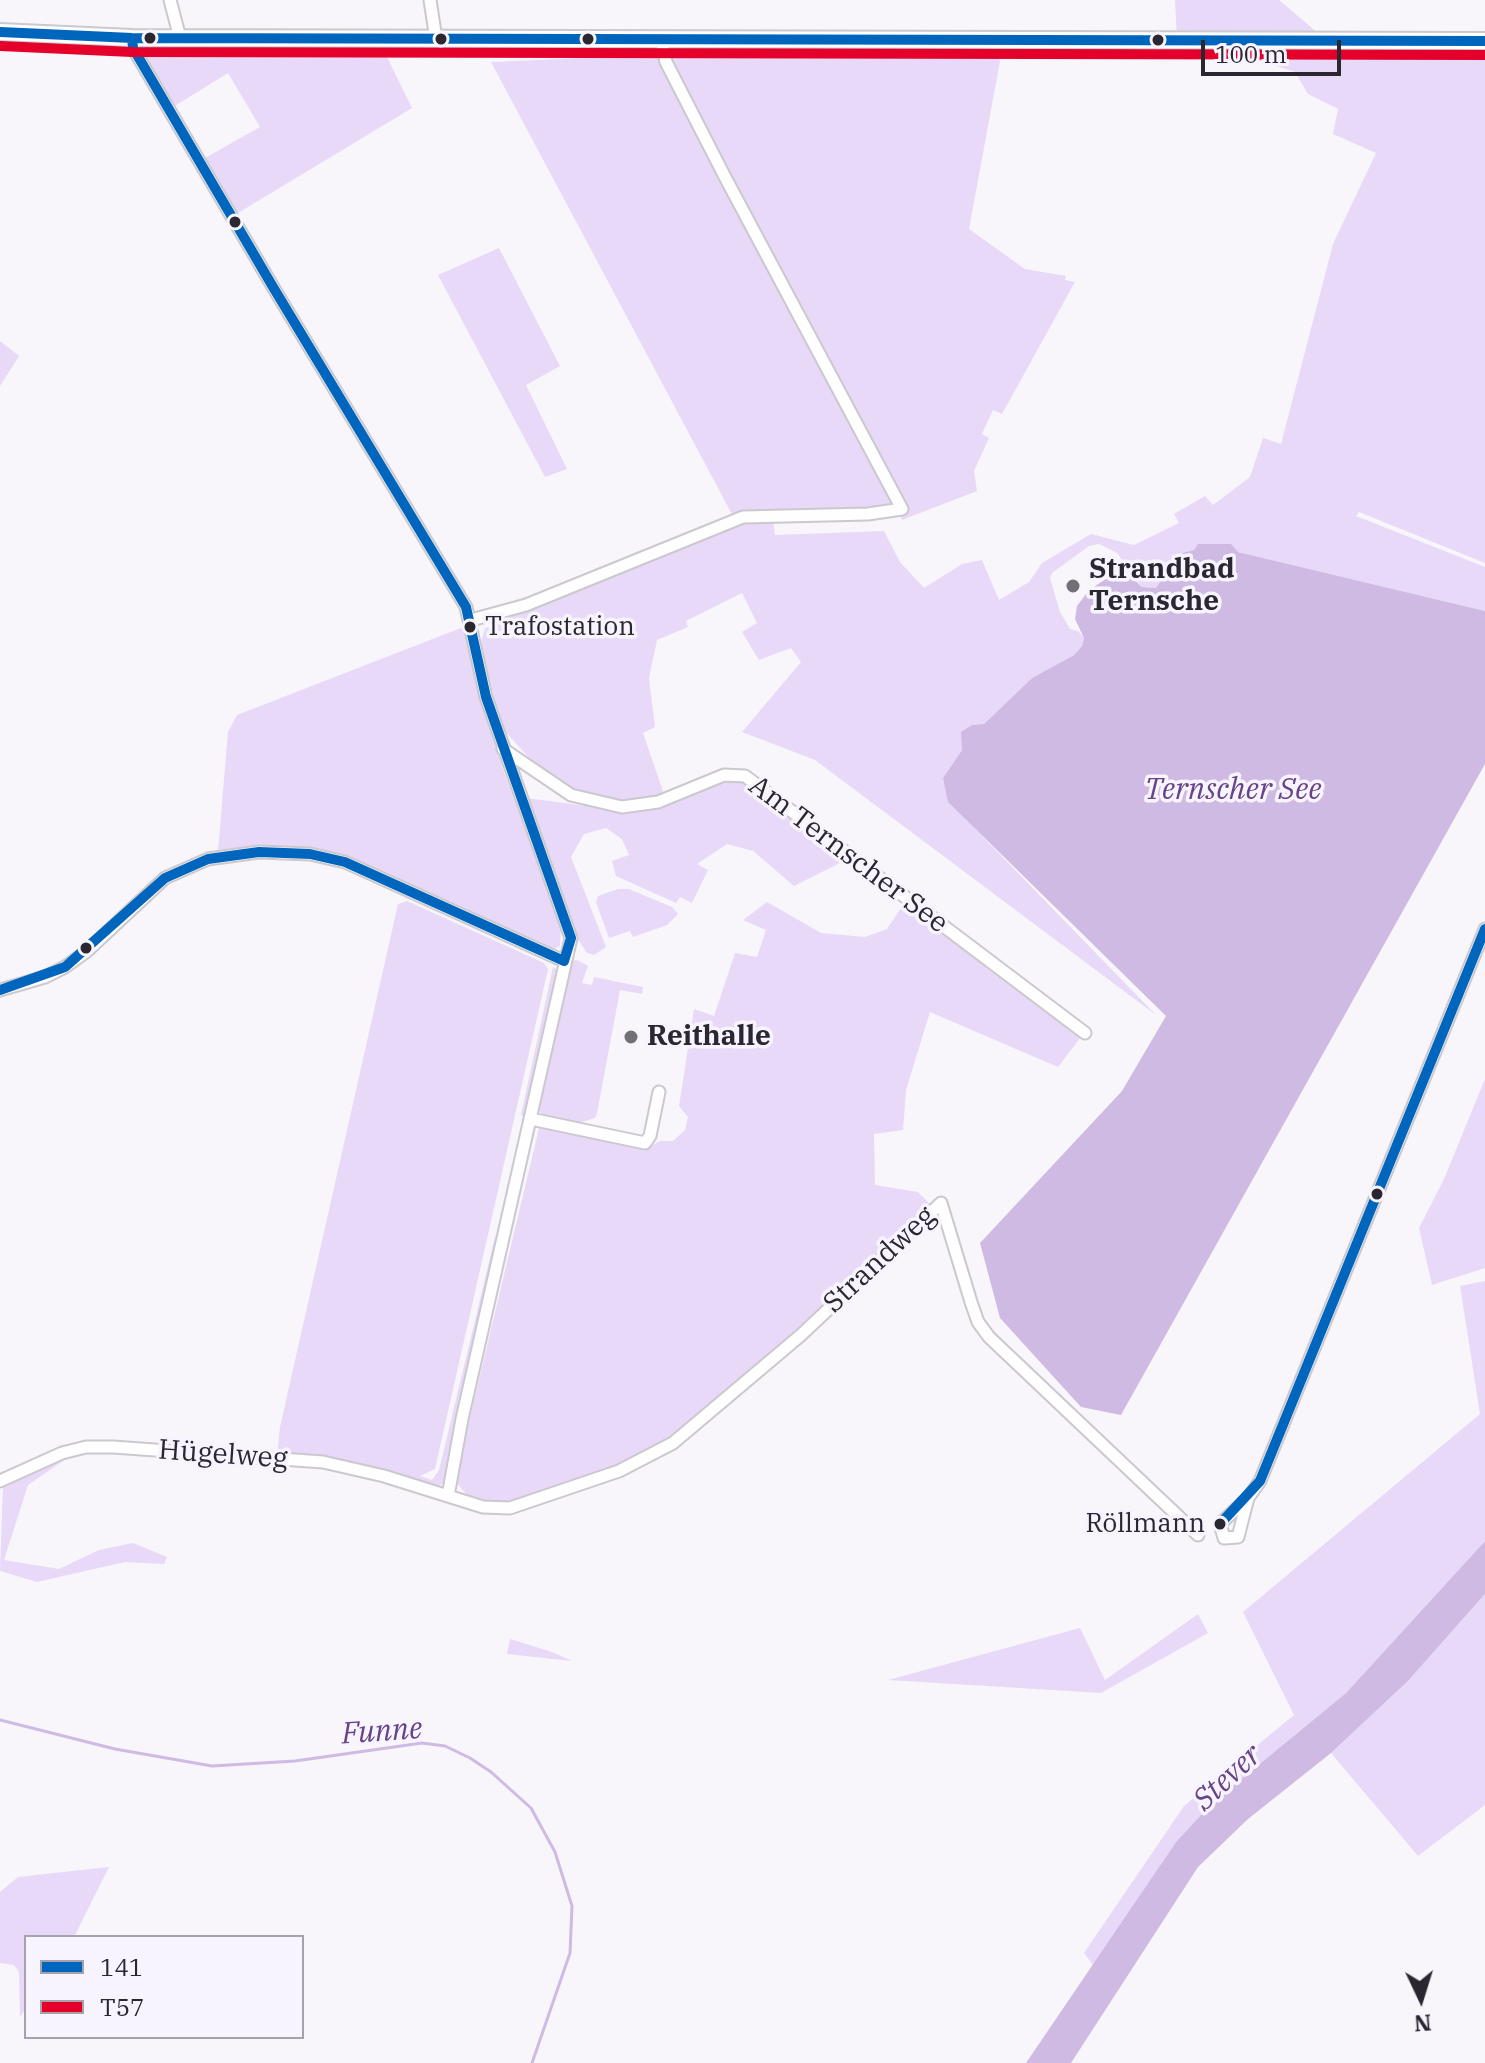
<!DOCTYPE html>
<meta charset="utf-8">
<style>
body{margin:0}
#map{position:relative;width:1485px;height:2063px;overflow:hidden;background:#f8f6fb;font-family:"IBM Plex Serif",serif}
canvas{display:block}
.legend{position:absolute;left:24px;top:1935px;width:280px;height:104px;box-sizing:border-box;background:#f8f4fd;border:2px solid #a6a2ab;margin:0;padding:10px 14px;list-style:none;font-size:24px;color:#2b2730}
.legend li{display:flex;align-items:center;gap:16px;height:40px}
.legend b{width:40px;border:2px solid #a6a2ab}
.north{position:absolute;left:1381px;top:1959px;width:80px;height:80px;-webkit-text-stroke:6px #f8f4fd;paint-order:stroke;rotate:176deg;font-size:22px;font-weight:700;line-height:32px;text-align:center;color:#2b2730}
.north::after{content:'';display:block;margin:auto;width:28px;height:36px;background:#2b2730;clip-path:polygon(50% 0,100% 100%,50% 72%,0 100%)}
.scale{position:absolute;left:1201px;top:40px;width:140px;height:36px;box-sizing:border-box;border:4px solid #2b2730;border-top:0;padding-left:10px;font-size:24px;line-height:28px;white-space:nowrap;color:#2b2730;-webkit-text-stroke:6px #f8f4fd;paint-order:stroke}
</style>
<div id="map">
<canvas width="1485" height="2063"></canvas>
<ul class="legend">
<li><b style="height:10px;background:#0065bd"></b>141</li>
<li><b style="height:10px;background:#e4002b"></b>T57</li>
</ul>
<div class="north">N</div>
<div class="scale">100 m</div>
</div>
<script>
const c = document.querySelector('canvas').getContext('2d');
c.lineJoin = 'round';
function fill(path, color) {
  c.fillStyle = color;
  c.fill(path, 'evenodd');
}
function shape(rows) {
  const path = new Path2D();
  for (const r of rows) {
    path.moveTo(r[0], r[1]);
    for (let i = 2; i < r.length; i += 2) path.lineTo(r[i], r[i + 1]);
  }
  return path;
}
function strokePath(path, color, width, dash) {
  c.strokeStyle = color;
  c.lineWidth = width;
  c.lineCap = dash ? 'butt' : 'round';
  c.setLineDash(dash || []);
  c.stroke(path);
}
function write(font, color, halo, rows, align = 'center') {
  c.font = font + ' "IBM Plex Serif",serif';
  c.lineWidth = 7;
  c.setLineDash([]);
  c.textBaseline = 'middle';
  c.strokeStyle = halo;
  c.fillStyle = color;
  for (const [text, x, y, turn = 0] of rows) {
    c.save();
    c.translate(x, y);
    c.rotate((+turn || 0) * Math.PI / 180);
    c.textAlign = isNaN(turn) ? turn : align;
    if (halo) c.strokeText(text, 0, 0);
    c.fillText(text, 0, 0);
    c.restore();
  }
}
fill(shape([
 [1175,0,1279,0,1326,40,1177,40],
 [1235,44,1485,48,1485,563,1359,512,1356,516,1485,567,1485,611,1238,552,1220,544,1198,545,1194,550,1178,554,1156,588,1142,587,1117,553,1099,544,1089,546,1052,573,1050,578,1060,612,1070,629,1078,631,1084,638,1082,646,1074,655,1032,678,984,724,972,725,962,750,943,778,949,802,1156,1015,815,760,742,732,801,662,791,648,759,660,742,632,757,623,742,593,686,621,688,627,657,640,649,678,655,727,643,733,664,794,627,804,576,793,533,762,501,727,481,642,485,628,497,625,495,616,526,609,647,563,731,522,734,518,491,62,748,51,997,50,1000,61,969,229,1025,269,1066,276,1065,280,1075,282,1002,414,993,410,982,434,989,438,974,471,977,491,902,520,899,513,773,520,775,535,884,531,900,562,924,588,962,564,982,560,999,600,1029,582,1042,563,1091,534,1134,545,1179,523,1174,514,1205,496,1213,505,1250,477,1263,438,1281,444,1333,244,1376,153,1333,134,1338,109,1308,94,1295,72,1235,53],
 [386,55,412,108,238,213,205,158,260,127,228,73,173,107,142,57],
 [499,248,560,366,526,385,567,469,545,477,438,275],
 [0,341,19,356,0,386],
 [466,626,480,693,504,772,561,927,560,946,549,952,344,857,314,849,282,847,218,851,228,732,237,715],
 [745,776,848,859,794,886,753,851,727,844,697,864,708,870,692,903,680,897,676,903,616,876,612,861,629,855,622,839,606,828,584,834,571,857,606,947,594,955,587,953,575,935,526,798,634,812,724,777],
 [618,889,629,889,672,907,678,914,667,925,633,937,630,931,609,938,596,902,598,896],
 [907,899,1084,1033,1058,1067,930,1012,906,1090,903,1130,874,1134,875,1185,918,1192,931,1205,777,1349,673,1436,634,1460,507,1505,467,1496,455,1480,540,1124,649,1147,660,1141,673,1141,685,1130,688,1117,679,1106,694,1009,714,1016,735,953,757,957,766,930,743,920,767,902,821,933,865,937,887,929],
 [407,901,544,963,548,969,435,1469,420,1476,432,1480,439,1470,495,1237,501,1237,444,1483,436,1488,277,1456,280,1427,398,904],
 [577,960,588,966,582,983,592,985,594,977,643,987,642,994,620,990,597,1113,595,1118,578,1123,542,1115,538,1108,569,968,571,961],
 [553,967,557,970,557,979,528,1117,521,1115],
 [1485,1079,1485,1268,1432,1285,1419,1228,1444,1179],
 [1485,1281,1485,1541,1346,1693,1211,1804,1176,1842,1093,1965,1084,1953,1184,1806,1294,1715,1243,1612,1480,1414,1460,1286],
 [76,1452,28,1485,4,1560,59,1569,99,1550,133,1543,167,1557,164,1564,125,1562,37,1582,0,1571,3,1486],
 [1485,1594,1485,1805,1418,1856,1331,1753,1408,1681],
 [1198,1614,1208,1633,1101,1693,888,1680,1080,1628,1105,1680],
 [510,1639,552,1652,572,1661,507,1654],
 [109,1867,74,1937,26,1937,26,2008,20,2017,19,1972,14,1965,0,1963,0,1892,18,1877]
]), '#e8d9f9');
fill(shape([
 [1198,544,1231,544,1238,552,1485,611,1485,764,1121,1415,1081,1407,1000,1318,980,1243,1122,1091,1166,1016,948,802,943,778,962,750,961,732,972,725,984,724,1032,678,1074,655,1082,646,1084,638,1075,619,1077,606,1089,590,1106,579,1130,575,1142,587,1156,588,1178,554,1194,550],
 [1485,1541,1485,1594,1408,1681,1331,1753,1248,1819,1198,1867,1071,2063,1026,2063,1176,1842,1211,1804,1346,1693]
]), '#cfbae4');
strokePath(shape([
 [0,1720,115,1749,212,1766,295,1761,422,1743,445,1746,470,1758,491,1772,531,1808,555,1852,572,1906,570,1953,532,2063]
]), '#cfbae4', 3);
const minor = shape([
 [170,0,180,38],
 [430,0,436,39],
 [132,38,133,48,273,287,466,607,486,697,571,938,462,1419,448,1496],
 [471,620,526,605,743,517,868,514,902,509,725,177,666,62,661,39],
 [503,749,571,795,622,807,658,802,724,775,745,776,1085,1033],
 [0,990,45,977,65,967,87,951,165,878,208,859,259,852,310,854,345,862,564,961],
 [531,1119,645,1143,650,1136,659,1092],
 [0,1481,62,1453,86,1447,113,1447,323,1462,384,1476,483,1507,510,1508,619,1471,673,1443,801,1335,941,1203,971,1302,978,1322,989,1337,1198,1535],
 [1248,1498,1238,1537,1224,1538,1220,1524,1248,1498,1260,1481,1485,929]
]);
const primary = shape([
 [0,32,132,38,1485,41]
]);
strokePath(minor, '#cbc8ce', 15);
strokePath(primary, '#cbc8ce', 20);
strokePath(minor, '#fefefe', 11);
strokePath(primary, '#fefefe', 16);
strokePath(shape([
 [0,32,132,38,1485,41],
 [132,38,133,48,273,287,466,607,486,697,571,938,564,961],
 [0,990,65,967,165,878,208,859,259,852,310,854,345,862,564,961],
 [1220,1524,1260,1481,1485,929]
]), '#0065bd', 10);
strokePath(shape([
 [0,46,132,52,1485,55]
]), '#e4002b', 10);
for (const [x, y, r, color] of [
 [150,38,7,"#2b2730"],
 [441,39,7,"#2b2730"],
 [588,39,7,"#2b2730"],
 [1158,40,7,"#2b2730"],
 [235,222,7,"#2b2730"],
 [1073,586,8,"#736f77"],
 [470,627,7,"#2b2730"],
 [86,948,7,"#2b2730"],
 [631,1037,8,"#736f77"],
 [1377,1194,7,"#2b2730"],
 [1220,1524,7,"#2b2730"]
]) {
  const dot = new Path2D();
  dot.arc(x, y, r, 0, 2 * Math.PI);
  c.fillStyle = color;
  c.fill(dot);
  strokePath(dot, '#f8f4fd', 3);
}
write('26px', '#2b2730', '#f8f4fd', [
 ["Trafostation",485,627],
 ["Röllmann",1205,1524,"right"]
], 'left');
write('bold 28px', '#2b2730', '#f8f4fd', [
 ["Strandbad",1089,570],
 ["Ternsche",1089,602],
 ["Reithalle",647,1037]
], 'left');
write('28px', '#2b2730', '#f8f4fd', [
 ["Am Ternscher See",848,855,37],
 ["Strandweg",880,1260,-43],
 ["Hügelweg",223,1455,4]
]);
write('italic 30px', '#674388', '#f8f4fd', [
 ["Ternscher See",1233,790],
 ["Funne",382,1732,-4],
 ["Stever",1228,1778,-43]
]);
</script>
